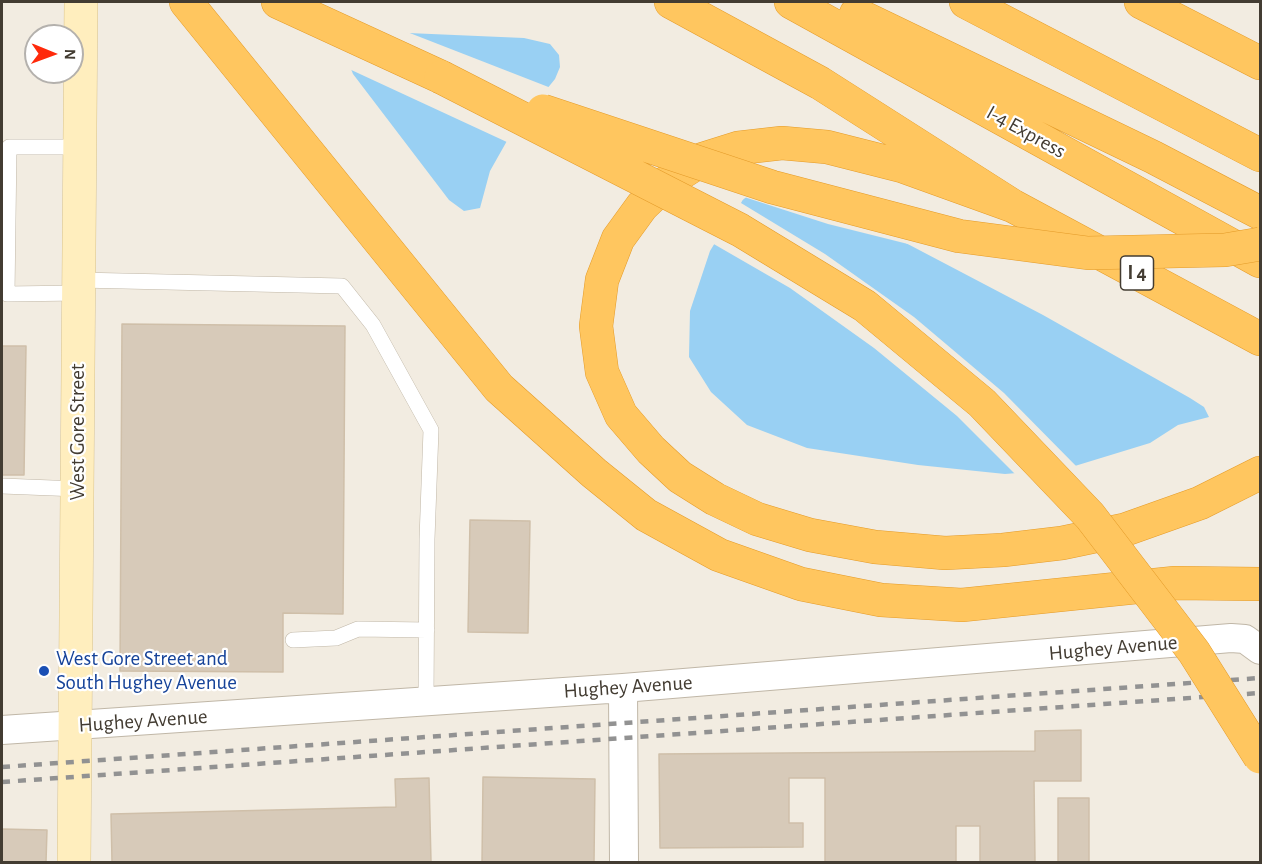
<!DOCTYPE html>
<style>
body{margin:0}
#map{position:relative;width:1262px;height:864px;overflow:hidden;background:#f2ece1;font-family:"Alegreya Sans",sans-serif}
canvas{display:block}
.frame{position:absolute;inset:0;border:3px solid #433c32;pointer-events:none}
.north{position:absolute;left:24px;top:24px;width:60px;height:60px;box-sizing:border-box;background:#fff;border:2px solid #b4b1ad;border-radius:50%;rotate:91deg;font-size:16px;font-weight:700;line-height:24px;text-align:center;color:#433c32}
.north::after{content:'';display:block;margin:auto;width:21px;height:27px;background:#ff2a0b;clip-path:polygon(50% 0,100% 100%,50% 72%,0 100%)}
</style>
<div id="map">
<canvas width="1262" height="864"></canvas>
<div class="frame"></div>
<div class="north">N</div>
</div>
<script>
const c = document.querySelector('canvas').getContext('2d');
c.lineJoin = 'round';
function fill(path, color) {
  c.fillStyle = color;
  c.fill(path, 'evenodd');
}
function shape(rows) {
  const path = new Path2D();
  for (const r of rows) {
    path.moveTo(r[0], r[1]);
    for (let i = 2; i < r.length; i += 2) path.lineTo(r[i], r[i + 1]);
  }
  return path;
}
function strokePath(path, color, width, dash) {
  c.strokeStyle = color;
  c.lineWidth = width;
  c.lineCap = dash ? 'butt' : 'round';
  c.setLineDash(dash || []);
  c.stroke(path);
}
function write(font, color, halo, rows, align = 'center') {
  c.font = font + ' "Alegreya Sans",sans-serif';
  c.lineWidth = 4.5;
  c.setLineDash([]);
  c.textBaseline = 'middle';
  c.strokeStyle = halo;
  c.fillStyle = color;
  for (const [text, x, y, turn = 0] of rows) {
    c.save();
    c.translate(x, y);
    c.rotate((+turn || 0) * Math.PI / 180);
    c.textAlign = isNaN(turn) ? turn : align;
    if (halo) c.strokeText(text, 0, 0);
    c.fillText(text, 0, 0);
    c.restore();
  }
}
fill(shape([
 [385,32,524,38,550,44,559,55,560,67,555,79,512,132,490,171,480,208,464,211,449,200,353,74,346,56],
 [750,194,902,241,1043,315,1190,398,1204,407,1209,417,1178,425,1150,443,1065,469,1005,474,918,465,807,448,747,425,711,392,689,357,690,311,710,251,739,203]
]), '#99d0f3');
fill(shape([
 [385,29,402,30,551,88,509,143,347,68,343,56,343,43,360,31],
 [748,192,834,209,920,247,828,224,744,197,741,203,825,254,914,317,1004,393,1078,468,1065,472,1017,476,957,416,874,348,790,288,712,243,736,201]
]), '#f2ece1');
const building = shape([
 [122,324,345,326,343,614,283,613,283,672,120,671,122,324],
 [2,346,26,346,24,475,2,475,2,346],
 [470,520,530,521,528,633,468,632,470,520],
 [1081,730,1081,781,1034,781,1035,862,980,862,980,826,956,826,956,862,825,862,825,778,789,778,789,823,803,823,803,847,660,848,659,754,1035,751,1035,731,1081,730],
 [483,777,595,779,594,862,482,862,483,777],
 [429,778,431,862,112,862,111,814,396,807,395,779,429,778],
 [1058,798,1089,798,1089,862,1058,862,1058,798],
 [2,829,47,830,46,862,2,862,2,829]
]);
fill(building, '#d7cab9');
strokePath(building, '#cfbfa9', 1.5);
const lane = shape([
 [79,280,342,286,373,325,431,430,427,539,426,701],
 [79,293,7,294,9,147,80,147],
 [2,486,78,489],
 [293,640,336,638,358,629,427,630]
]);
const street = shape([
 [623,688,624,862],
 [2,730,623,688,1231,638,1245,639,1260,650]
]);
const secondary = shape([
 [74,862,81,2]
]);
const highway = shape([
 [186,2,499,388,594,473,646,515,719,555,801,584,881,600,962,605,1175,583,1260,584],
 [278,2,441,77],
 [671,2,820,83,1013,206,1260,339],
 [791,2,1260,261],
 [966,2,1260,155],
 [1141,2,1260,63],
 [856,14,1153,157,1260,213],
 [1013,206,902,166,827,147,782,143,738,148,703,159,667,182,642,206,618,239,602,280,596,326,602,372,621,415,651,450,680,477,715,499,757,519,810,535,875,547,945,553,1003,550,1062,543,1124,530,1200,503,1260,473]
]);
strokePath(lane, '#c0b7a7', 16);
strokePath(street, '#c0b7a7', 30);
strokePath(secondary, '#d8c390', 34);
strokePath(highway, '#e49b29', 34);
strokePath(lane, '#fff', 15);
strokePath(street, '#fff', 28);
strokePath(secondary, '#ffeebe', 33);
strokePath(highway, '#ffc65f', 33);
strokePath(shape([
 [2,767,1260,678],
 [2,782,1260,693]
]), '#929292', 4.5, [8, 8]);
const highwayBridge = shape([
 [441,77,740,230,865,306,982,403,1090,516,1194,652,1260,757],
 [543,111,772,187,959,236,1088,253,1225,250,1260,244]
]);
strokePath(highwayBridge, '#e49b29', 34, []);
strokePath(highwayBridge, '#ffc65f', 33);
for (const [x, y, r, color] of [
 [44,671,6,"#1a4fb4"]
]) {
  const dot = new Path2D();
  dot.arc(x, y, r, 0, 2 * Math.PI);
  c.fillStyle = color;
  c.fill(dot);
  strokePath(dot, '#fff', 2);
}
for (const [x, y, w] of [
 [1137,273,33]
]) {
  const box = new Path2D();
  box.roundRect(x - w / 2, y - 17, w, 34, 4.5);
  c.fillStyle = '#fff';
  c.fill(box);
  strokePath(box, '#433c32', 1.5);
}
write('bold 20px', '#433c32', null, [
 ["I 4",1137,273]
]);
write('21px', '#433c32', '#fff', [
 ["I-4 Express",1026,132,29],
 ["West Gore Street",78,432,-90],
 ["Hughey Avenue",1113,648,-5],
 ["Hughey Avenue",628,687,-4],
 ["Hughey Avenue",143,721,-4]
]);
write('21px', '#164399', '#fff', [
 ["West Gore Street and",56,659],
 ["South Hughey Avenue",56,683]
], 'left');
</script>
